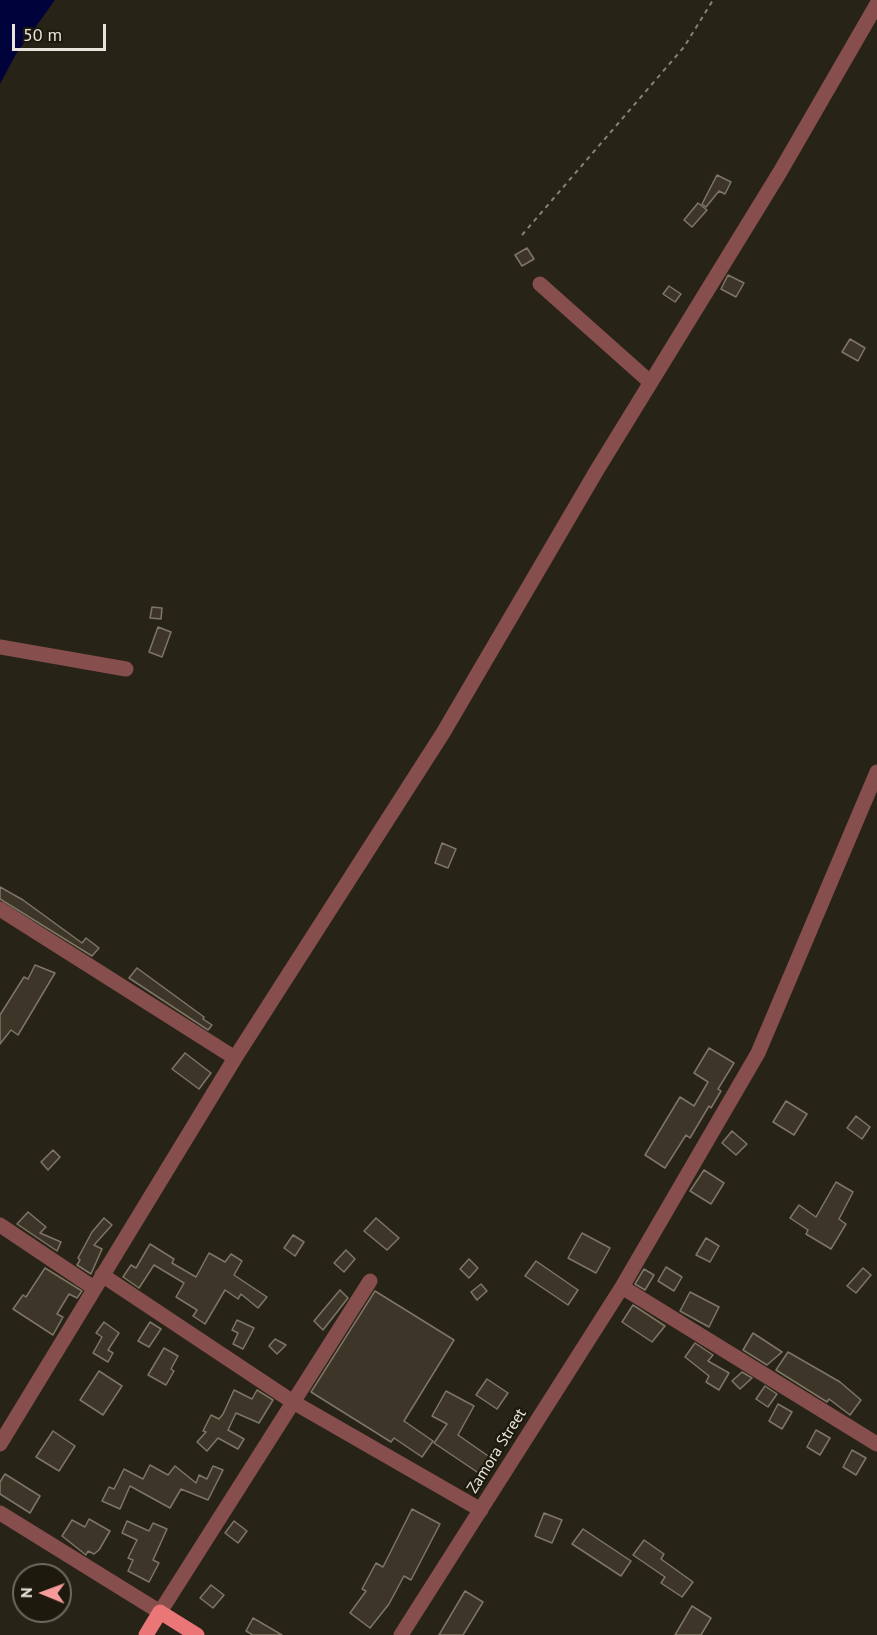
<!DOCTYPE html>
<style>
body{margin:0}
#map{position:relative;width:877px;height:1635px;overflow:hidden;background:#272316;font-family:"PT Sans",sans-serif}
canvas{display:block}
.north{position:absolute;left:12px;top:1563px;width:60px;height:60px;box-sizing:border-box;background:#1d190c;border:2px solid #6d6a5f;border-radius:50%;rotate:271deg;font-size:16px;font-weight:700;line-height:24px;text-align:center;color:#e6e4db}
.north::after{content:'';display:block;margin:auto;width:21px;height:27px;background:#f59b9a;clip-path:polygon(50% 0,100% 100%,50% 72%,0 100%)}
.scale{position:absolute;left:12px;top:24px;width:94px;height:27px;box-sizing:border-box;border:3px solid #e6e4db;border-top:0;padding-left:8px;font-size:18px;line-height:21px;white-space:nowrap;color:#e6e4db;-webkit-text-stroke:4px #1d190c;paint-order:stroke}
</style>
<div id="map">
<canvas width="877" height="1635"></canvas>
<div class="north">N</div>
<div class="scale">50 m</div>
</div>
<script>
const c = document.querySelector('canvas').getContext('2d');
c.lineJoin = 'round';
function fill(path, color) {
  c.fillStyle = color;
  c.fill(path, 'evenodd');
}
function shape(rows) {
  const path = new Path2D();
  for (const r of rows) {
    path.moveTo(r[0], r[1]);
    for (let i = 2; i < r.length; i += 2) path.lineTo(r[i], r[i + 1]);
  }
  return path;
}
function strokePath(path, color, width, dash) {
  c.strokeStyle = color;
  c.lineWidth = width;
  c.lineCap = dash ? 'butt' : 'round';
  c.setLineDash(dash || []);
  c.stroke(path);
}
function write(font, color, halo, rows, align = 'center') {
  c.font = font + ' "PT Sans",sans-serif';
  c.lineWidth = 4.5;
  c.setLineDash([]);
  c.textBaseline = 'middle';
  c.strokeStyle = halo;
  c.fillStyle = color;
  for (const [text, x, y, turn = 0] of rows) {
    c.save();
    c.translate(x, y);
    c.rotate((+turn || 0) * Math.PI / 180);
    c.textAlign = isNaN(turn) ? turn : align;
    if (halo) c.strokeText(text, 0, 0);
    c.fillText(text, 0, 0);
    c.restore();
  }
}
fill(shape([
 [0,0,55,0,16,54,0,84]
]), '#00023c');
const building = shape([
 [717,175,731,182,725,194,719,191,706,207,702,204,717,175],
 [698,203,707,210,692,227,684,220,698,203],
 [527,248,534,259,522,266,515,255,527,248],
 [728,275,744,283,736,297,721,289,728,275],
 [669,286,681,294,675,302,663,294,669,286],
 [850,339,865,348,858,361,842,352,850,339],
 [152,607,162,608,161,619,150,618,152,607],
 [158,627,171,632,162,657,149,652,158,627],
 [442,843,456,849,448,868,435,863,442,843],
 [0,887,23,900,82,943,86,938,99,948,92,956,0,899,0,887],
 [35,965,55,973,18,1035,11,1030,0,1044,0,1015,24,977,28,979,35,965],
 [137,968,204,1017,203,1019,212,1025,208,1030,129,978,137,968],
 [709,1048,734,1063,718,1089,721,1091,711,1108,709,1106,690,1138,686,1135,665,1168,645,1155,680,1097,694,1106,708,1082,694,1073,709,1048],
 [185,1053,211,1073,199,1089,172,1069,185,1053],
 [786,1101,807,1114,794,1135,773,1122,786,1101],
 [856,1116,870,1127,862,1139,847,1128,856,1116],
 [732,1131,747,1144,736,1155,722,1143,732,1131],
 [53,1150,60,1157,48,1170,41,1162,53,1150],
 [704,1170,724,1183,711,1204,690,1191,704,1170],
 [836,1182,853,1192,839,1219,846,1224,831,1249,806,1234,808,1230,790,1218,799,1205,816,1217,836,1182],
 [28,1212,46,1227,40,1233,61,1242,57,1251,17,1224,28,1212],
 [104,1218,112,1225,94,1245,102,1249,91,1274,77,1265,80,1260,78,1258,92,1232,104,1218],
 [376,1218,399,1238,387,1250,364,1231,376,1218],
 [582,1233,610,1248,596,1273,568,1258,582,1233],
 [293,1235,304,1242,295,1256,284,1248,293,1235],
 [706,1238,719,1246,710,1262,696,1255,706,1238],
 [150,1244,174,1259,172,1263,196,1277,209,1253,225,1262,231,1254,242,1261,234,1275,267,1297,258,1308,241,1294,238,1299,225,1290,205,1324,193,1316,197,1310,176,1297,184,1283,154,1265,139,1288,123,1277,131,1265,136,1268,150,1244],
 [346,1250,355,1259,344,1272,334,1263,346,1250],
 [469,1259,478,1268,469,1278,460,1269,469,1259],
 [536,1261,578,1290,568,1305,525,1276,536,1261],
 [666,1267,682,1277,674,1291,658,1281,666,1267],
 [45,1268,82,1291,77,1298,69,1294,57,1314,63,1317,53,1335,13,1309,23,1295,26,1297,45,1268],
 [863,1268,871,1275,856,1293,847,1286,863,1268],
 [644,1269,654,1275,645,1290,635,1284,644,1269],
 [481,1284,487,1291,477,1300,471,1292,481,1284],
 [340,1290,348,1298,323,1330,314,1321,340,1290],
 [375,1291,454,1340,404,1421,433,1441,422,1457,394,1438,391,1442,311,1392,375,1291],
 [690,1292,719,1307,709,1327,680,1311,690,1292],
 [633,1305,665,1326,652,1342,622,1322,633,1305],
 [237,1320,254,1328,243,1349,233,1344,238,1333,232,1330,237,1320],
 [104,1322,119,1333,108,1350,113,1353,108,1362,93,1353,102,1337,96,1333,104,1322],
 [150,1322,161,1329,149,1347,138,1341,150,1322],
 [753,1333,782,1352,767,1365,743,1350,753,1333],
 [275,1339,286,1345,277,1354,269,1346,275,1339],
 [695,1343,713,1355,708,1361,729,1373,719,1390,706,1382,709,1376,685,1357,695,1343],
 [164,1348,178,1356,171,1369,174,1371,166,1385,148,1375,164,1348],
 [788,1352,840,1382,861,1400,850,1415,829,1399,827,1402,776,1370,788,1352],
 [99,1371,122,1386,103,1415,80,1400,99,1371],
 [742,1372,752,1378,740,1389,732,1381,742,1372],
 [487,1379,508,1393,497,1409,476,1395,487,1379],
 [765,1386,777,1394,768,1407,756,1399,765,1386],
 [234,1390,252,1399,257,1390,273,1400,259,1423,236,1413,228,1430,244,1439,238,1449,218,1438,207,1451,197,1442,206,1432,203,1431,211,1415,219,1419,223,1414,234,1390],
 [446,1391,474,1406,458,1435,491,1458,480,1474,434,1443,447,1424,432,1416,446,1391],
 [778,1404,792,1412,782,1429,769,1421,778,1404],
 [816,1430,830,1438,820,1455,807,1447,816,1430],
 [53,1431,75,1446,59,1471,36,1457,53,1431],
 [852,1450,866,1458,856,1475,843,1467,852,1450],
 [150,1465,168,1475,175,1466,196,1483,199,1475,207,1479,213,1466,223,1470,208,1500,181,1489,170,1508,130,1486,120,1509,102,1501,109,1487,114,1489,124,1469,143,1479,150,1465],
 [5,1474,40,1496,30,1513,0,1494,0,1482,5,1474],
 [412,1509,440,1524,411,1580,404,1576,389,1604,370,1628,350,1613,366,1591,362,1589,376,1563,383,1567,412,1509],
 [544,1513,562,1520,552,1543,535,1536,544,1513],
 [89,1519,110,1531,99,1550,94,1554,88,1551,86,1555,62,1536,72,1520,85,1527,89,1519],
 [127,1521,149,1531,153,1523,167,1529,153,1560,159,1563,149,1582,128,1571,133,1560,128,1558,137,1540,122,1533,127,1521],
 [234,1521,247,1531,238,1543,225,1533,234,1521],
 [583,1529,631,1561,621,1576,572,1544,583,1529],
 [644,1540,664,1554,661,1559,693,1582,682,1597,661,1583,665,1577,633,1555,644,1540],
 [211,1585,224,1595,213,1608,200,1598,211,1585],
 [465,1591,483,1602,463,1635,439,1635,465,1591],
 [692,1606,711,1618,701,1635,675,1635,692,1606],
 [253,1618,282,1635,253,1635,246,1631,253,1618]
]);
fill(building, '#3e3529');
strokePath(building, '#7f7567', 1.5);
strokePath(shape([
 [522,235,684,47,713,0]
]), '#858277', 2, [4.5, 4.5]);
strokePath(shape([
 [540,284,650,382],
 [0,647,126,669],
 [0,909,235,1058],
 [0,1225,94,1288],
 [102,1275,293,1402,481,1510],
 [622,1287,877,1444],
 [0,1444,235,1058,443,733,597,470,780,172,877,4],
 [0,1513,160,1612,370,1281],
 [401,1635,622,1287,758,1053,877,772]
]), '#874e4e', 15);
strokePath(shape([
 [146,1635,160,1612,197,1635]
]), '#eb7678', 15);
write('16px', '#e6e4db', '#1d190c', [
 ["Zamora Street",497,1451,-58]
]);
</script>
